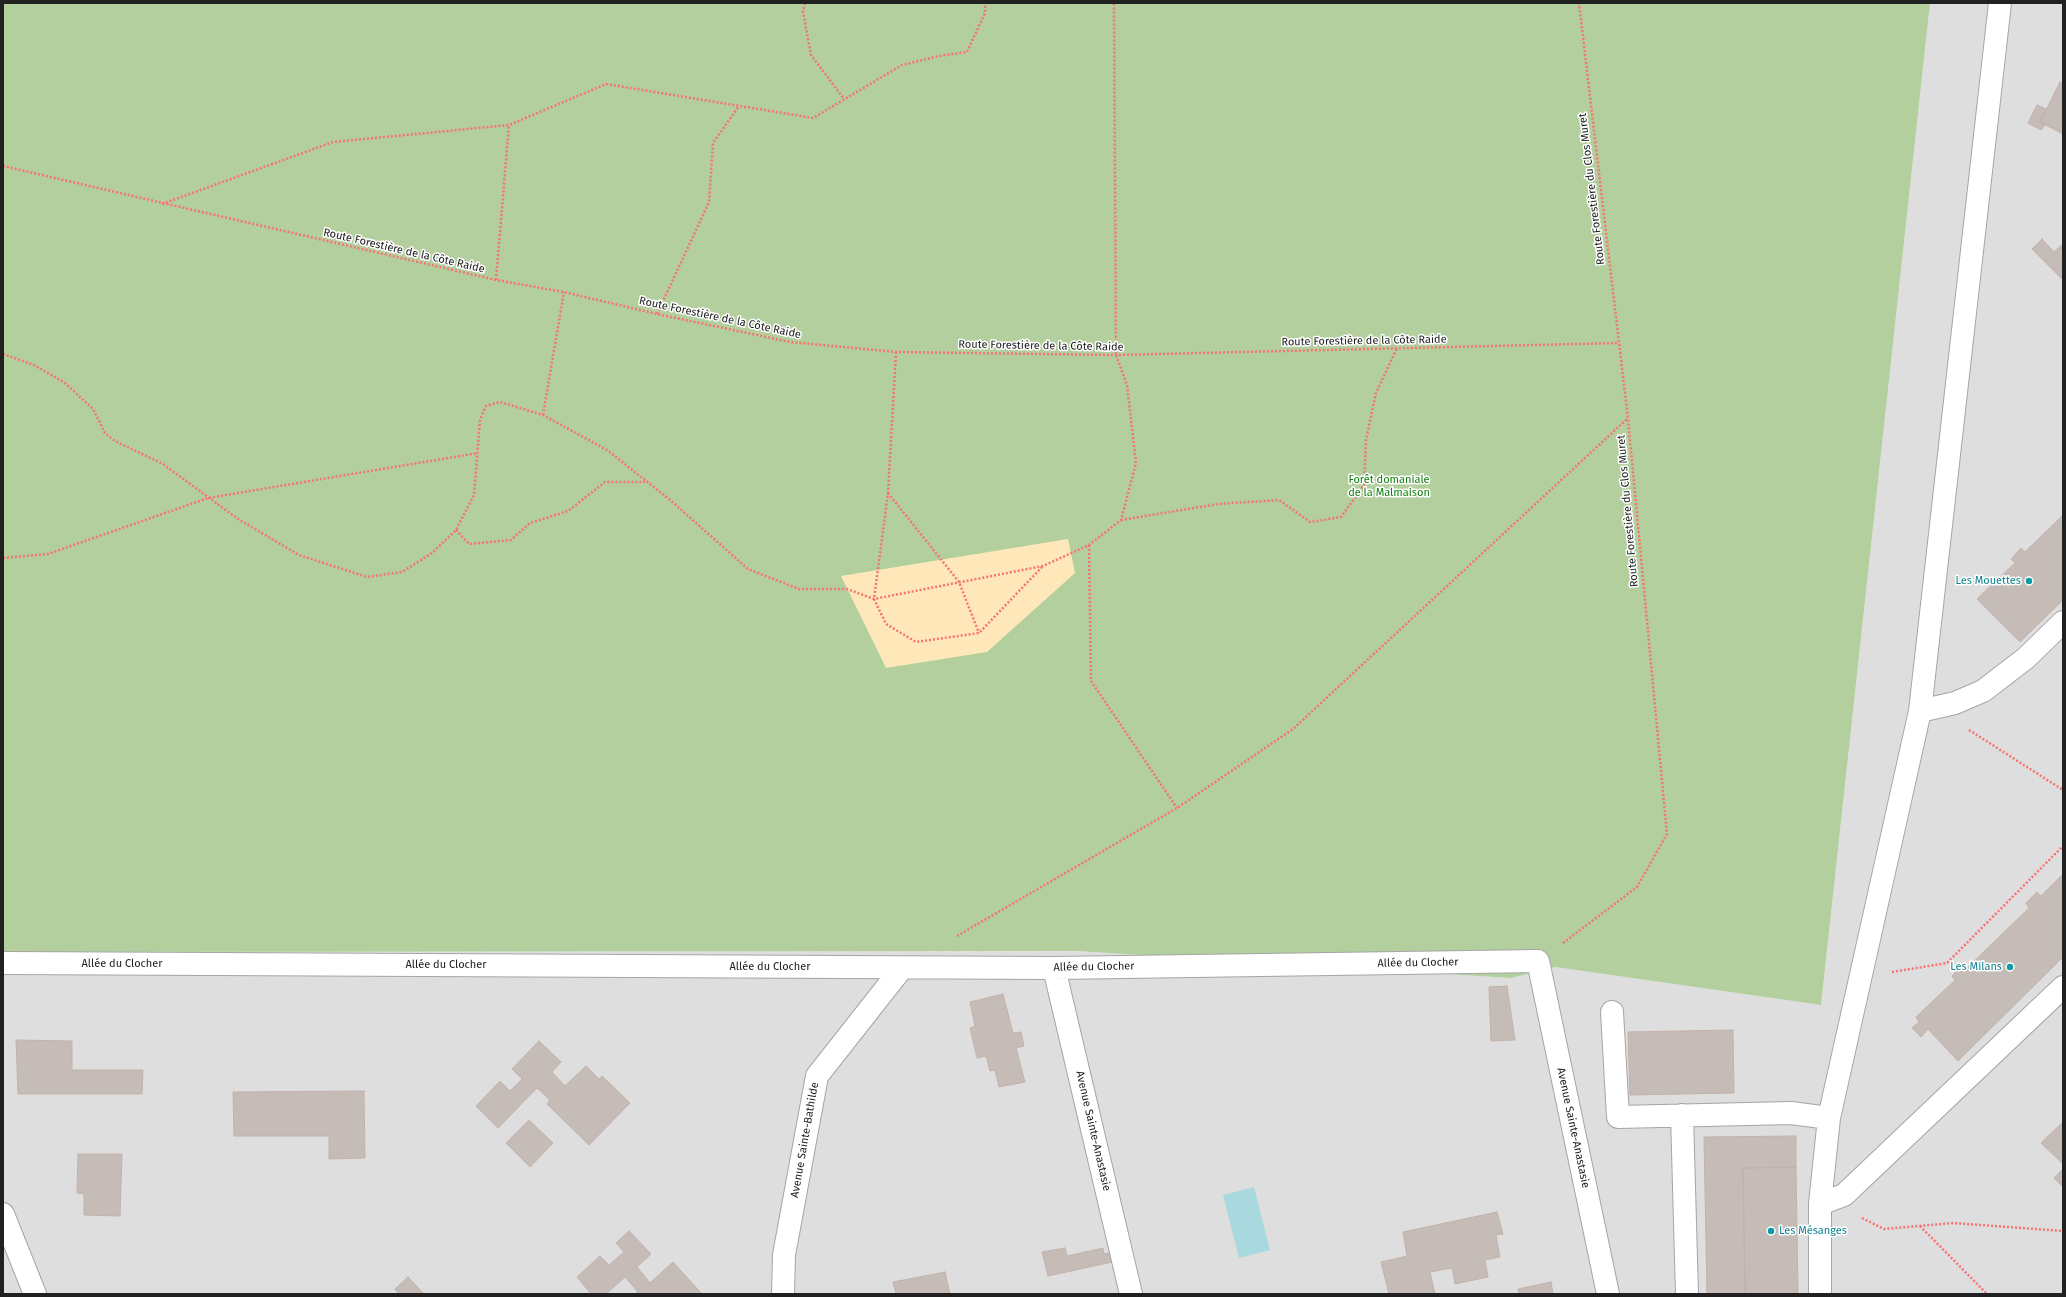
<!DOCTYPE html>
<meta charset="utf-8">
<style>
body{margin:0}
#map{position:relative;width:2066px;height:1297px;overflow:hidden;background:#f1ede8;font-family:"Fira Sans",sans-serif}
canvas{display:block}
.frame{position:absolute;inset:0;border:4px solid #212121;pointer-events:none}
</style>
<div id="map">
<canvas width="2066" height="1297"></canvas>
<div class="frame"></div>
</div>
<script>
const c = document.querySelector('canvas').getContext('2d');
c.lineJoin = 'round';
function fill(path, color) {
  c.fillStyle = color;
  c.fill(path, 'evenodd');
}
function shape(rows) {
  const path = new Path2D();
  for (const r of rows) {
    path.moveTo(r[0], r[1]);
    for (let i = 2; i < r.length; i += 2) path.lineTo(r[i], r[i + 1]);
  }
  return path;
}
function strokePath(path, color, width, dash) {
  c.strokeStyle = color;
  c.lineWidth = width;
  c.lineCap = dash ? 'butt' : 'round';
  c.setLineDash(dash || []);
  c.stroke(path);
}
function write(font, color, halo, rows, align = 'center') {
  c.font = font + ' "Fira Sans",sans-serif';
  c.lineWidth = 3;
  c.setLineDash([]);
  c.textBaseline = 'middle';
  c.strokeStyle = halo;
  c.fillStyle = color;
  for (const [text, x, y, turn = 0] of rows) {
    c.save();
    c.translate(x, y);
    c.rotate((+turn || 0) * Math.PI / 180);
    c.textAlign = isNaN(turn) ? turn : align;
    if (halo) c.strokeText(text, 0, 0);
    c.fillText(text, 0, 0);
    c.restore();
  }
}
fill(shape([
 [1930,3,2063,3,2063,1294,3,1294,3,952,1077,951,1511,978,1555,967,1821,1005]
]), '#dfdede');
fill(shape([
 [3,3,1930,3,1821,1005,1555,967,1511,978,1077,951,3,952]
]), '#b2cf9d');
fill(shape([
 [1068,539,1075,573,987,652,886,668,841,576]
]), '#fee8b9');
fill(shape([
 [1254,1187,1270,1250,1239,1258,1223,1195]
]), '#a9d8de');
const building = shape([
 [2060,82,2063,84,2063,134,2040,122,2060,82],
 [2037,105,2046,109,2040,122,2045,125,2041,130,2028,123,2037,105],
 [2042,239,2054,252,2063,244,2063,280,2032,249,2042,239],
 [2063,515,2063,600,2020,642,1977,599,2015,563,2011,559,2021,548,2025,552,2063,515],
 [2063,874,2063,957,1958,1061,1928,1029,1921,1037,1912,1028,1919,1022,1916,1017,1955,980,1952,976,1962,965,1966,969,2029,908,2026,903,2037,892,2041,896,2063,874],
 [1507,986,1515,1040,1491,1041,1489,987,1507,986],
 [1003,994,1013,1033,1021,1032,1024,1046,1016,1048,1025,1082,999,1087,995,1070,990,1071,986,1056,977,1058,970,1028,975,1026,970,1002,1003,994],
 [1733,1030,1734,1093,1630,1095,1628,1032,1733,1030],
 [16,1040,72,1041,72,1070,143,1070,142,1094,18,1094,16,1040],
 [539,1041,561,1062,552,1072,565,1086,586,1066,599,1079,602,1076,630,1103,589,1145,547,1104,550,1100,537,1088,498,1128,476,1106,500,1081,510,1091,522,1079,512,1069,539,1041],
 [364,1091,365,1158,329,1159,329,1136,234,1136,233,1092,364,1091],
 [529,1120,553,1143,530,1167,506,1143,529,1120],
 [2063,1122,2063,1164,2041,1143,2063,1122],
 [1796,1136,1796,1167,1743,1168,1745,1294,1707,1294,1704,1137,1796,1136],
 [78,1154,122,1154,120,1216,84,1215,84,1194,77,1193,78,1154],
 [1796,1167,1798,1294,1745,1294,1743,1168,1796,1167],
 [2063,1169,2063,1187,2054,1178,2063,1169],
 [1497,1212,1503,1234,1496,1235,1500,1257,1485,1260,1488,1277,1455,1284,1452,1268,1430,1272,1435,1294,1389,1294,1381,1262,1407,1256,1403,1232,1497,1212],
 [629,1231,651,1254,637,1267,650,1283,673,1262,702,1294,635,1294,638,1292,625,1277,606,1294,591,1294,577,1277,600,1256,609,1265,624,1252,616,1243,629,1231],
 [1065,1248,1067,1256,1103,1248,1104,1254,1109,1253,1112,1262,1048,1276,1042,1252,1065,1248],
 [945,1272,950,1294,896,1294,893,1282,945,1272],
 [408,1277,424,1294,399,1294,395,1289,408,1277],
 [1551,1282,1553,1294,1519,1294,1518,1289,1551,1282]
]);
fill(building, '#c6bcb7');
strokePath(building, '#c3b2aa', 1);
const minor = shape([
 [1920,711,1955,703,1983,691,2026,658,2063,622],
 [3,963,1054,968,1538,961,1608,1294],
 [1054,968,1131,1294],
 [1612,1012,1618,1117,1791,1113,1829,1118],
 [1682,1115,1687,1294],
 [1820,1204,1844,1195,2063,987],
 [3,1214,35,1294],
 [783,1294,784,1255,817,1076,902,968],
 [1820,1294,1820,1204,1829,1118,1920,711,2000,3]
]);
strokePath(minor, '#a5a5a5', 24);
strokePath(shape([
 [805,3,803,12,811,55,844,99],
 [3,166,496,280,564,292,657,314,790,342,896,352,1116,355,1618,343],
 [162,204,333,142,509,125,606,84,813,118,902,65,939,56,967,52,985,13,985,3],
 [496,280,509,125],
 [657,314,709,202,713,143,739,106],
 [896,352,888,493,874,599,886,624,916,642,979,633,1043,566],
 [3,354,34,365,65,383,93,409,105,433,115,441,163,464,238,519,299,555,367,577,402,572,432,553,456,530,474,495,480,420,486,406,500,402,543,415,607,450,669,499,748,569,799,589,847,589,874,599,1043,566,1089,545,1121,520,1136,463,1127,385,1116,355,1114,3],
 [543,415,564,292],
 [888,493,959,582,979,633],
 [1121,520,1218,504,1279,500,1310,522,1341,517,1364,485,1366,440,1376,393,1397,348],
 [456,530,469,544,511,540,530,523,568,511,605,482,645,482],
 [1089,545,1091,681,1177,808],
 [3,558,48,554,208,498,478,453],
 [1969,730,2063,790],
 [957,936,1177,808,1293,729,1627,419],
 [1563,943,1637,887,1667,834,1628,419,1579,3],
 [1892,972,1947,963,2063,846],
 [1862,1218,1884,1229,1953,1223,2063,1231],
 [1920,1226,1987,1294]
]), '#f87273', 2.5, [2, 2]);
strokePath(minor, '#fff', 22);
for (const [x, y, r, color] of [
 [2029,581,4,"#0f9aa8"],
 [2010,967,4,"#0f9aa8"],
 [1771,1231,4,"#0f9aa8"]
]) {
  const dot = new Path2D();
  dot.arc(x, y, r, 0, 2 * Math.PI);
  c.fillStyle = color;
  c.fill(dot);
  strokePath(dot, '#fff', 1.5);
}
write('11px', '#212121', '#fff', [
 ["Route Forestière du Clos Muret",1592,189,-97],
 ["Route Forestière de la Côte Raide",404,251,13],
 ["Route Forestière de la Côte Raide",720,318,12],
 ["Route Forestière de la Côte Raide",1364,341,-1],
 ["Route Forestière de la Côte Raide",1041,346,1],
 ["Route Forestière du Clos Muret",1628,511,-95],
 ["Allée du Clocher",1418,963,-1],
 ["Allée du Clocher",122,964],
 ["Allée du Clocher",446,965],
 ["Allée du Clocher",770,967],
 ["Allée du Clocher",1094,967,-1],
 ["Avenue Sainte-Anastasie",1573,1128,78],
 ["Avenue Sainte-Anastasie",1093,1131,77],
 ["Avenue Sainte-Bathilde",805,1140,-80]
]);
write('11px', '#11800d', '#fff', [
 ["Forêt domaniale",1389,480],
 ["de la Malmaison",1389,493]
]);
write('11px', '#0d838f', '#fff', [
 ["Les Mouettes",2021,581],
 ["Les Milans",2002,967],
 ["Les Mésanges",1779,1231,"left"]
], 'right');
</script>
